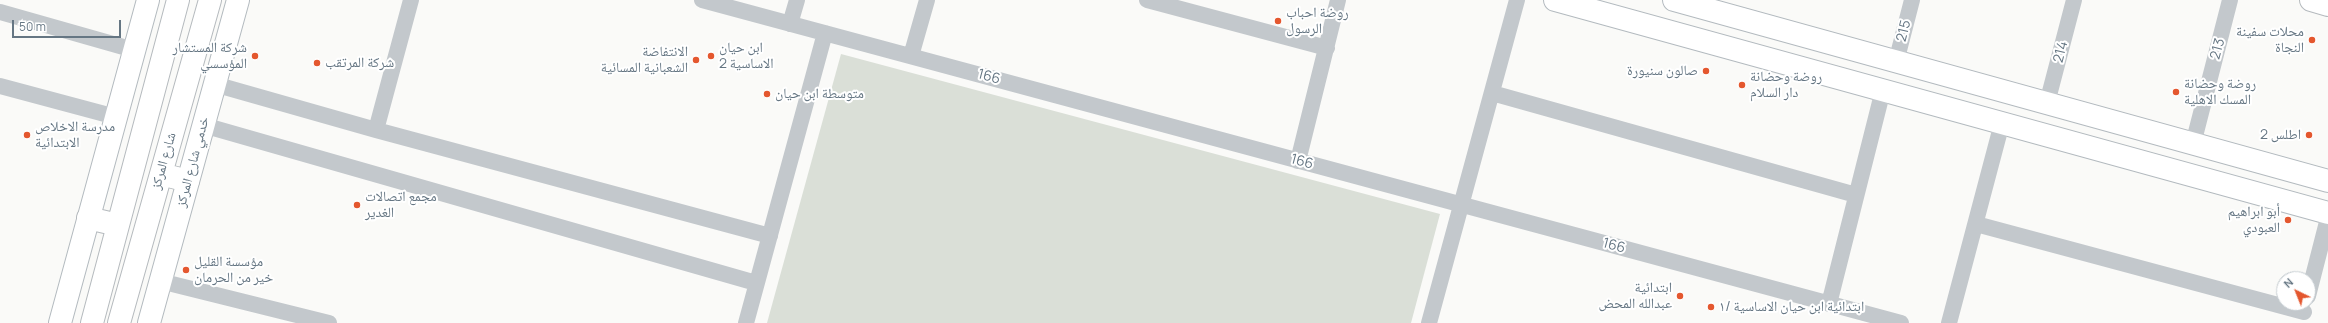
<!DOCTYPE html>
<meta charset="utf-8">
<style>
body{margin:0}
#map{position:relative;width:2328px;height:323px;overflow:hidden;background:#fafaf8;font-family:Manrope,sans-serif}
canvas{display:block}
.north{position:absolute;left:2276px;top:271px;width:40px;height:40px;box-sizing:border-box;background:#fff;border:1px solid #c1c8cd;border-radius:50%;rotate:317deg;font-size:11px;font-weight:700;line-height:16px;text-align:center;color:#657683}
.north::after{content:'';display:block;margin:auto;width:14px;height:18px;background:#e4572e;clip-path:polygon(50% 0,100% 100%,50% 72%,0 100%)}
.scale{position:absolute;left:12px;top:20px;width:109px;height:18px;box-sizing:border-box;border:2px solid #657683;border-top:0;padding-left:5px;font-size:12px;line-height:14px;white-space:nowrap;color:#657683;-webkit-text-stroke:3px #fff;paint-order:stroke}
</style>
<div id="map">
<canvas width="2328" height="323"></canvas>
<div class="north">N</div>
<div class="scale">50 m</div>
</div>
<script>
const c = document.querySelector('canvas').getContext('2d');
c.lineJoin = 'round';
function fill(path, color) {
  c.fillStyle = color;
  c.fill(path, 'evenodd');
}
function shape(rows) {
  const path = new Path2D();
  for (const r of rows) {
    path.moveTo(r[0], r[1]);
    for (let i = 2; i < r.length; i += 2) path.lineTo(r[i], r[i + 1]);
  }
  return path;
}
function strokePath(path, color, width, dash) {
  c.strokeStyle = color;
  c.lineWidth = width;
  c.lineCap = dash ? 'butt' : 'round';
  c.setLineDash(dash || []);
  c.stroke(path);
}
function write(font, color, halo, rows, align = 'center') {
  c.font = font + ' Manrope,"Noto Naskh Arabic",sans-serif';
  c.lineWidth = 4;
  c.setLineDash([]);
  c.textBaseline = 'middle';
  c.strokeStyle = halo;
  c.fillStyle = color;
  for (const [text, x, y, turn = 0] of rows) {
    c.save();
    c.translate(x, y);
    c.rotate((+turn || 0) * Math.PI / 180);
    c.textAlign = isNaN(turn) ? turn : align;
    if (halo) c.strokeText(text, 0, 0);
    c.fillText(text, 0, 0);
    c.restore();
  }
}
fill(shape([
 [841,54,1440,214,1411,323,767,323]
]), '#dadfd7');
const secondary = shape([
 [1555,0,2328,213],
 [1674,0,2328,181],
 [60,323,148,0],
 [149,323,238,0]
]);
const primary = shape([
 [2311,0,2328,5],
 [161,174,188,181],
 [88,218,118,225],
 [92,323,178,0],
 [119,323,210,0]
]);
strokePath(secondary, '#b3babf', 24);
strokePath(primary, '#b5babe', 24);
strokePath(shape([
 [702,0,1901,323],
 [1147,0,1327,48],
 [0,12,134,50],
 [790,24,797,0],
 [911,56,927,0],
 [1896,62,1912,0],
 [214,84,376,130,770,236],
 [0,86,116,117],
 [1492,93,1856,195],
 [2047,103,2074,0],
 [203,125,756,283],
 [376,130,411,0],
 [2193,144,2230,0],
 [1298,161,1338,0],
 [1976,224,2304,312],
 [160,281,329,323],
 [2308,296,2328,218],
 [1829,304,1883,90],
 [746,323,825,33],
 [1429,323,1517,0],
 [1949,323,2002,123]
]), '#c3c8cc', 16);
strokePath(secondary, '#fff', 22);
strokePath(primary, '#fff', 22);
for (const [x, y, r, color] of [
 [1278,21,4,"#e4572e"],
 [2312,40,4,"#e4572e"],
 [255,56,4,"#e4572e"],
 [711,56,4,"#e4572e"],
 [696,60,4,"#e4572e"],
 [317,63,4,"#e4572e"],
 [1706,71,4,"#e4572e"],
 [1742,85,4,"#e4572e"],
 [2176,92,4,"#e4572e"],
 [767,94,4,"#e4572e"],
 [27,135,4,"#e4572e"],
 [2309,135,4,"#e4572e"],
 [357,205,4,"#e4572e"],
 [2288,220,4,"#e4572e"],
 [186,270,4,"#e4572e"],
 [1680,296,4,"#e4572e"],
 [1711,307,4,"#e4572e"]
]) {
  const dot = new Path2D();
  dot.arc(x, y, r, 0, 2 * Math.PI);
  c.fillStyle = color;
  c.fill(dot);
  strokePath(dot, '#fff', 1.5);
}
write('14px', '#657683', '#fff', [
 ["روضة احباب",1286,13],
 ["الرسول",1286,29],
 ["محلات سفينة",2304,32,"right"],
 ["النجاة",2304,48,"right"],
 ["شركة المستشار",247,48,"right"],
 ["المؤسسي",247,64,"right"],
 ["ابن حيان",719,48],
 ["الاساسية 2",719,64],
 ["الانتفاضة",688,52,"right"],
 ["الشعبانية المسائية",688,68,"right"],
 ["شركة المرتقب",325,63],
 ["صالون سنيورة",1698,71,"right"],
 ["روضة وحضانة",1750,77],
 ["دار السلام",1750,93],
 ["روضة وحضانة",2184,84],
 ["المسك الاهلية",2184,100],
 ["متوسطة ابن حيان",775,94],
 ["مدرسة الاخلاص",35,127],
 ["الابتدائية",35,143],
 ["اطلس 2",2301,135,"right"],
 ["مجمع اتصالات",365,197],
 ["الغدير",365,213],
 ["أبو ابراهيم",2280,212,"right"],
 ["العبودي",2280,228,"right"],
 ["مؤسسة القليل",194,262],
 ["خير من الحرمان",194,278],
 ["ابتدائية",1672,288,"right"],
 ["عبدالله المحض",1672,304,"right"],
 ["ابتدائية ابن حيان الاساسية /١",1719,307]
], 'left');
write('14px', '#657683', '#fff', [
 ["215",1904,31,-76],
 ["213",2218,49,-75],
 ["214",2061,52,-76],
 ["166",989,77,15],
 ["شارع المركز",164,161,-74],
 ["خدمي شارع المركز",193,162,-75],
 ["166",1302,162,15],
 ["166",1614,246,15]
]);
</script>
